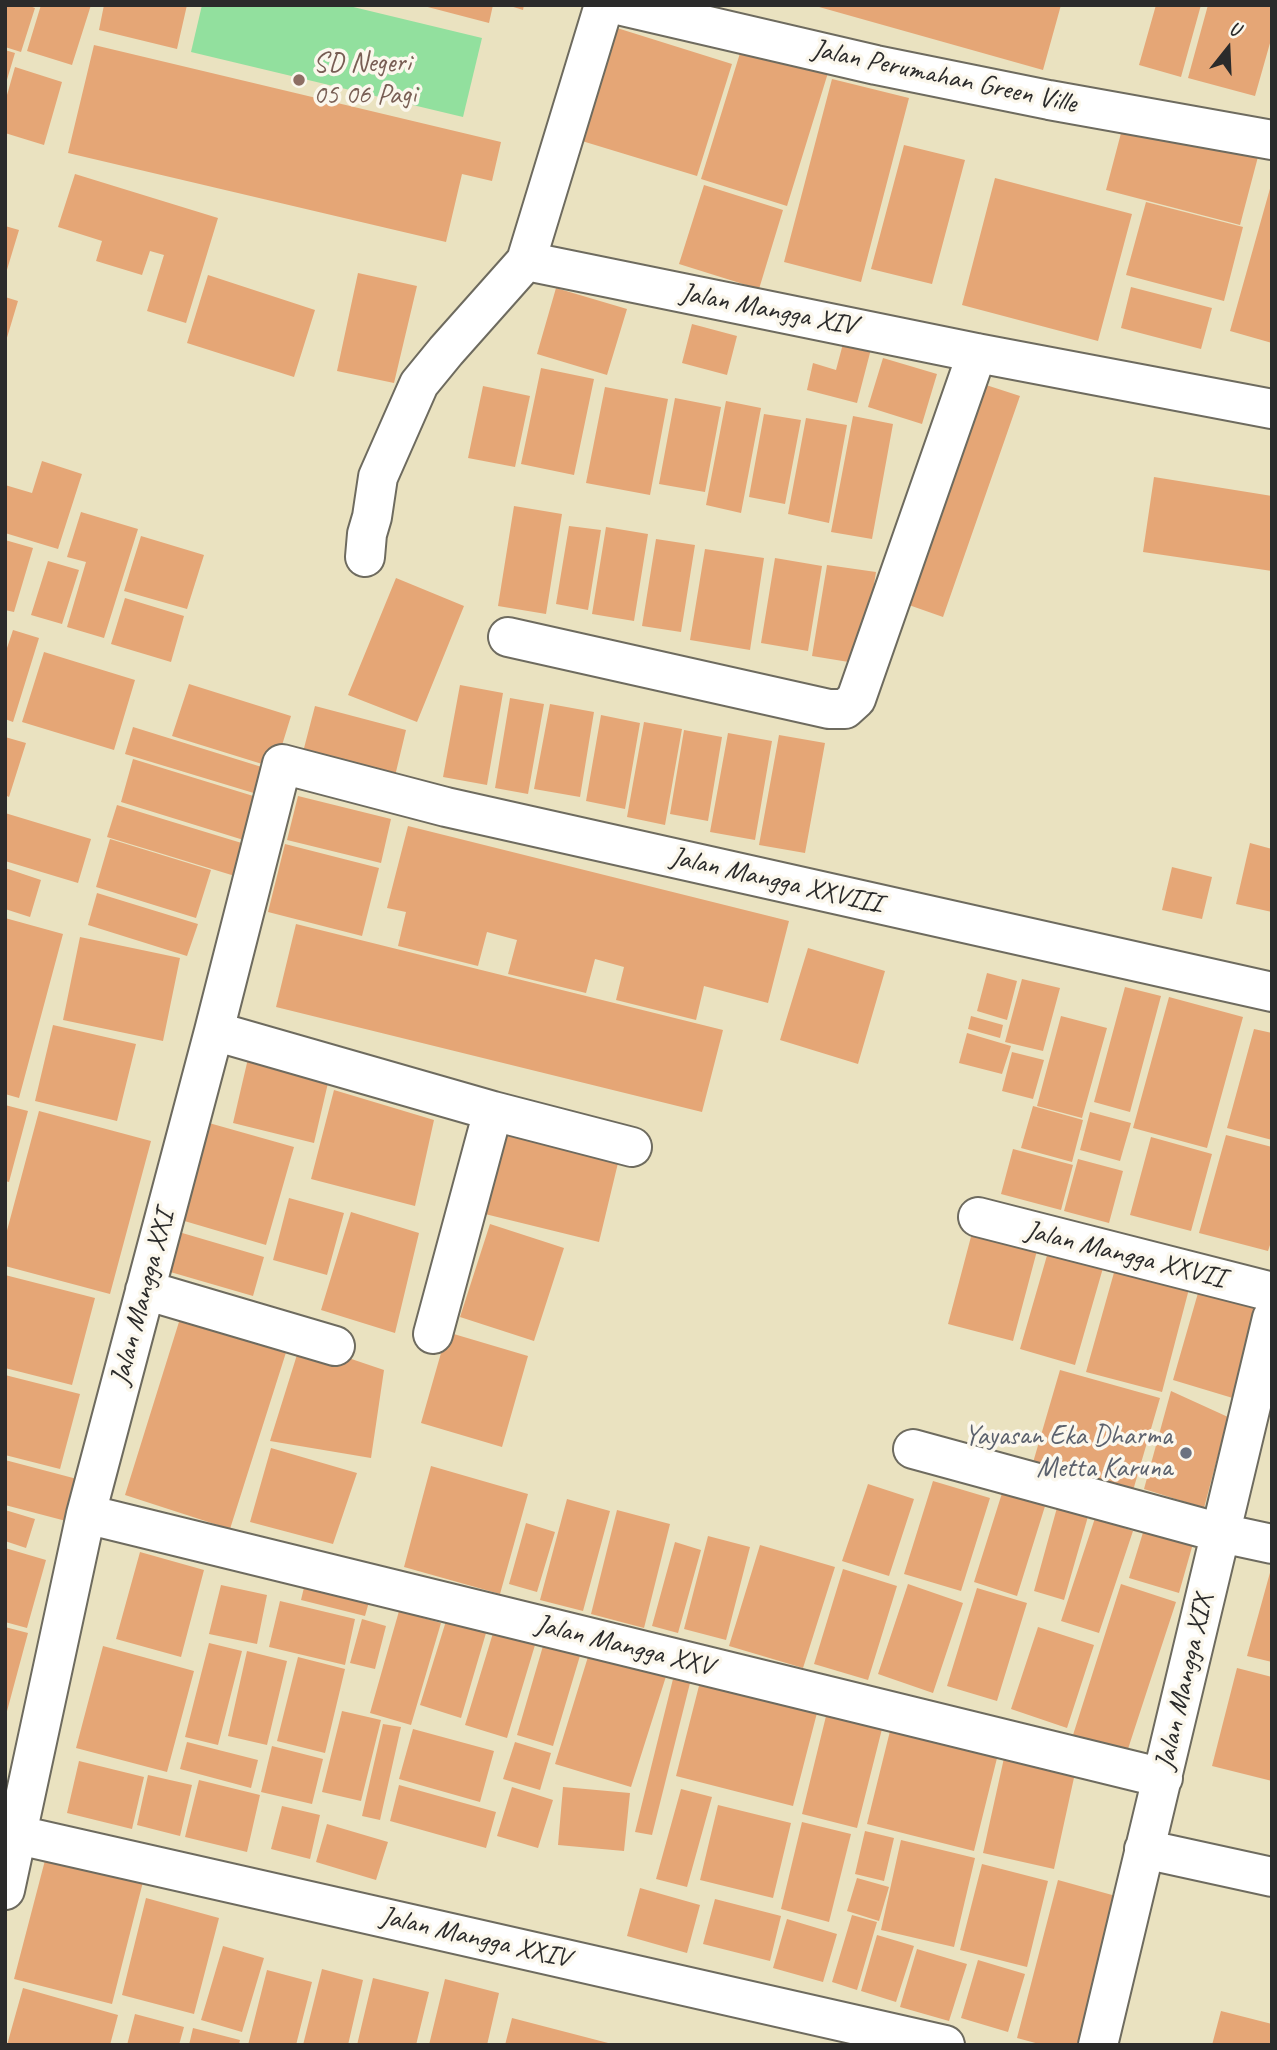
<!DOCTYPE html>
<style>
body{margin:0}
#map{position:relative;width:1277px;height:2050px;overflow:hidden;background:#eae2c0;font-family:Caveat,sans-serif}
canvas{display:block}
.frame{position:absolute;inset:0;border:7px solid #2b2b2b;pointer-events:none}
.north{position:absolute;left:1193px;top:14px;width:70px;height:70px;-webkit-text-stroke:5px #fbf7ec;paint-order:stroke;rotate:18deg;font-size:19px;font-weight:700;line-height:28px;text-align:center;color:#2b2b2b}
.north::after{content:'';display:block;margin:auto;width:24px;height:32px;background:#2b2b2b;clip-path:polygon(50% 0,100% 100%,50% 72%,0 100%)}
</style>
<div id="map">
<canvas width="1277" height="2050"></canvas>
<div class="frame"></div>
<div class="north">U</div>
</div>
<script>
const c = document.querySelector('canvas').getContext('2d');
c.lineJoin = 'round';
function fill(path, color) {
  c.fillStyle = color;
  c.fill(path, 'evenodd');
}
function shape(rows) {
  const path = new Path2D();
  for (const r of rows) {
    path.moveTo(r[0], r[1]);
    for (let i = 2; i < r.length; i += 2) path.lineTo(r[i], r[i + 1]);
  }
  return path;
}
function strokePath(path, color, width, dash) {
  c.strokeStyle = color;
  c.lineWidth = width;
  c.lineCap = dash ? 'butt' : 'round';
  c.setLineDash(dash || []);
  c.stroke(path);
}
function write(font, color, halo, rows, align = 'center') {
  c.font = font + ' Caveat,sans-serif';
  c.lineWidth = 7;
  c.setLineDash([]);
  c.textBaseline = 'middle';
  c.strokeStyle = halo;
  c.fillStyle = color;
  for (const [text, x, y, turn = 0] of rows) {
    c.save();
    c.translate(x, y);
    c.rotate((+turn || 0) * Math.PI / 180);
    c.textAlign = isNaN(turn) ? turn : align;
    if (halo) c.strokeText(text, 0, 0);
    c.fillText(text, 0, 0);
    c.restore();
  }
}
fill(shape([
 [202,5,345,5,482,38,463,117,191,52]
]), '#92e09e');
fill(shape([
 [5,5,27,5,35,8,21,52,5,47],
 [41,5,91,5,72,65,27,51],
 [104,5,187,5,177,49,99,30],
 [420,5,493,5,489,23],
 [507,5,524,5,523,10],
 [812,5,1061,5,1043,70],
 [1156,5,1201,5,1181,77,1139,65],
 [1208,5,1272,5,1272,36,1255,96,1188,78],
 [617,28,732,64,697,176,582,141],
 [745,37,831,63,787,206,701,179],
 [94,45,501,142,492,181,462,174,446,242,68,153],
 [5,50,15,53,6,83,5,83],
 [15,67,62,82,44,145,5,133,5,102],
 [832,79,909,98,861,282,784,262],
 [1125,118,1259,153,1240,225,1106,190],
 [904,145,965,160,932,284,871,269],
 [75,174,218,218,186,323,147,311,164,255,150,251,142,275,96,261,102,241,58,227],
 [995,178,1132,214,1098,341,962,305],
 [704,185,783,210,759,289,679,264],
 [1271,185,1272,185,1272,343,1230,331],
 [1146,202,1243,227,1224,301,1126,275],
 [5,226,19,230,6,273,5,273],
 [358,273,417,286,394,383,337,371],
 [208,275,315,310,294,377,187,343],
 [1131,287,1212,308,1201,349,1121,328],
 [556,288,627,309,607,375,537,354],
 [5,297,18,301,6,341,5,341],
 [692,324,737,336,727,375,682,363],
 [844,340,871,349,857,403,807,390,813,363,836,370],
 [883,358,937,374,922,424,868,407],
 [541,368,594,379,574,475,521,464],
 [983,384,1020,396,943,617,906,604],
 [483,386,530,396,515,467,468,458],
 [605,387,668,399,650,495,586,483],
 [675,398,721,407,705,492,659,484],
 [726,401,761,408,741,513,706,505],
 [764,414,801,420,785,504,749,497],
 [853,416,893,424,872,539,831,532],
 [806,418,847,425,829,523,788,514],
 [42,461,82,474,58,549,5,533,5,485,32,493],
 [1154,477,1272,496,1272,571,1143,552],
 [514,506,562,514,546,614,498,606],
 [81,512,138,529,104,638,67,627,86,562,67,557],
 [569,526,601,530,588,610,556,604],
 [606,527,648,534,634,621,592,614],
 [141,536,204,555,187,609,124,591],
 [656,539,695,545,681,632,642,626],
 [5,540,33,548,14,612,5,610],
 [705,549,764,558,750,650,690,640],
 [775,558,822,566,808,651,761,643],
 [48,561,79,570,62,624,31,615],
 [827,565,876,572,861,664,812,656],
 [396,578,464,606,417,722,348,695],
 [125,598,184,616,171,662,111,644],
 [13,630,39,638,13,722,5,719,5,654],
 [44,652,135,680,114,750,22,722],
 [189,684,291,716,275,768,172,736],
 [460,685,503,693,487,785,443,777],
 [510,698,544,704,528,794,495,788],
 [550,704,594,712,580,797,534,789],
 [315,706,406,730,395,776,303,752],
 [601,715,640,723,625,809,586,801],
 [644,722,682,729,665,825,627,817],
 [133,727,265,768,257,794,125,754],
 [684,730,722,737,708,821,670,814],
 [728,733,772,741,755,840,710,832],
 [779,735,825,743,805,853,759,845],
 [5,737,26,743,9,797,5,795],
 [133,759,263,799,250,842,121,802],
 [298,796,391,819,381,863,287,840],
 [117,805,258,848,248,880,107,837],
 [5,813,91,839,78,883,5,861],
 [408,826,789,921,768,1003,704,986,696,1020,616,1000,624,967,595,959,586,993,508,974,517,940,487,932,478,966,398,946,406,912,387,908],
 [110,839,211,870,196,918,96,887],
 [1250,843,1272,849,1272,912,1236,904],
 [285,844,379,868,362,936,268,912],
 [1172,867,1212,877,1202,919,1162,910],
 [5,868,41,880,30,917,5,909],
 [97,893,198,924,187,956,88,925],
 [5,918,63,934,19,1098,5,1094],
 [296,924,723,1030,702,1112,276,1007],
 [80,937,180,958,163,1041,63,1020],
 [808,948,885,971,858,1064,780,1040],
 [987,973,1017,981,1007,1020,977,1011],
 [1022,979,1060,988,1043,1051,1005,1042],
 [1125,987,1161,996,1130,1112,1094,1102],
 [1169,997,1243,1017,1207,1148,1133,1128],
 [971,1016,1003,1025,1000,1038,968,1029],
 [1061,1016,1107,1028,1082,1118,1037,1106],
 [53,1025,136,1044,117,1121,35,1101],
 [1254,1029,1272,1033,1272,1140,1227,1128],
 [967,1033,1011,1046,1002,1074,959,1063],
 [250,1050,331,1070,314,1143,233,1123],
 [1012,1052,1044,1060,1033,1099,1002,1091],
 [334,1090,434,1120,415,1206,311,1179],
 [5,1105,28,1111,9,1182,5,1181],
 [1033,1106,1083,1120,1072,1162,1021,1148],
 [39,1111,151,1141,110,1294,5,1266,5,1238],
 [1090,1112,1131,1123,1120,1161,1080,1150],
 [209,1123,294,1147,266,1245,181,1220],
 [504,1135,618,1163,599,1242,485,1214],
 [1226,1135,1272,1147,1272,1239,1268,1251,1199,1233],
 [1151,1137,1212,1154,1191,1231,1130,1215],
 [1013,1149,1073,1165,1061,1210,1001,1194],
 [1078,1159,1123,1171,1109,1223,1064,1211],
 [289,1198,344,1213,327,1275,273,1260],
 [351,1212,419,1233,395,1333,321,1310],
 [490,1224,564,1248,534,1341,460,1317],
 [973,1229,1038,1247,1013,1341,948,1324],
 [172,1230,264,1257,253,1296,160,1269],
 [1048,1252,1103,1268,1075,1365,1020,1349],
 [1115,1269,1189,1289,1162,1392,1086,1372],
 [5,1275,95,1298,72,1385,5,1368],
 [1200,1286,1265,1307,1236,1399,1173,1380],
 [183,1309,289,1343,230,1529,125,1495],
 [447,1332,528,1356,502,1447,421,1423],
 [301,1342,384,1370,371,1458,270,1441],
 [1060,1370,1160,1398,1132,1494,1032,1466],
 [5,1375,80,1394,60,1469,5,1455],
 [1171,1391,1228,1417,1204,1508,1144,1489],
 [271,1448,357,1473,333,1544,250,1522],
 [5,1460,77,1479,66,1521,5,1505],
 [431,1466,528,1494,500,1594,404,1567],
 [933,1481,990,1498,961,1591,904,1574],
 [868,1484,914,1499,889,1576,842,1561],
 [1003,1490,1046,1503,1017,1596,974,1582],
 [567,1499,610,1511,583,1611,540,1600],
 [1058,1504,1089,1513,1064,1600,1034,1591],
 [5,1510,35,1519,26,1548,5,1541],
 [617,1510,670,1524,644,1628,591,1614],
 [1095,1518,1133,1531,1099,1633,1061,1621],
 [526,1523,555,1532,537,1592,509,1584],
 [1145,1526,1194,1540,1179,1593,1129,1578],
 [708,1536,750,1547,726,1640,684,1629],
 [675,1542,701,1550,678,1633,652,1626],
 [760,1545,835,1567,803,1668,729,1646],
 [5,1548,46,1560,27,1628,5,1622],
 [140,1552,204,1570,181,1657,116,1639],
 [843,1569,897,1586,868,1680,814,1664],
 [1271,1569,1272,1569,1272,1662,1247,1656],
 [307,1575,372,1591,365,1616,301,1600],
 [908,1584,963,1603,933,1693,878,1674],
 [1121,1584,1176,1602,1127,1752,1073,1735],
 [221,1585,267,1595,257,1644,209,1634],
 [977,1588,1027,1603,997,1701,947,1686],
 [280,1601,355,1619,345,1665,269,1647],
 [399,1611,441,1623,411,1725,370,1713],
 [362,1619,386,1626,375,1669,350,1663],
 [446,1621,486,1633,461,1718,420,1705],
 [5,1627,28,1633,6,1715,5,1715],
 [1038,1627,1094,1645,1067,1728,1011,1709],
 [493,1633,535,1645,507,1738,465,1725],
 [545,1639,582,1649,553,1746,517,1735],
 [209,1643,242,1651,218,1745,185,1737],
 [103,1646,194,1671,167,1772,76,1748],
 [591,1647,668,1670,631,1787,555,1764],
 [247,1651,287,1661,267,1745,228,1736],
 [298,1657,345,1669,325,1753,277,1741],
 [1237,1668,1272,1677,1272,1781,1212,1766],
 [701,1678,818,1709,793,1806,676,1776],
 [673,1679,690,1683,652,1835,635,1832],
 [342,1711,381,1720,361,1801,322,1792],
 [827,1712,883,1725,857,1828,802,1814],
 [892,1723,999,1750,974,1851,867,1824],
 [383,1724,401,1727,380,1820,362,1816],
 [413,1729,494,1751,480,1802,399,1779],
 [187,1742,258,1760,251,1788,180,1769],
 [515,1742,551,1753,540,1790,503,1779],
 [272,1746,323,1759,312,1804,261,1792],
 [1006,1749,1077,1764,1054,1869,983,1853],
 [79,1761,144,1777,132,1829,67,1813],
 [148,1775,192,1785,180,1836,137,1825],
 [199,1780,260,1795,247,1852,185,1837],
 [399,1785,496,1812,486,1848,390,1821],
 [512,1787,553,1800,538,1848,497,1836],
 [563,1787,630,1793,624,1851,558,1845],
 [681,1789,712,1797,687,1887,656,1879],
 [718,1805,791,1823,773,1898,700,1880],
 [282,1806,320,1815,310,1859,271,1849],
 [802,1822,851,1834,829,1922,781,1909],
 [327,1824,388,1842,376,1880,316,1862],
 [865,1831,894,1838,884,1881,855,1874],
 [901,1840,975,1858,954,1947,881,1930],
 [49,1845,146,1870,112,2004,14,1979],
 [982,1864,1048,1881,1027,1967,960,1950],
 [857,1878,889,1887,879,1921,847,1911],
 [1058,1880,1123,1898,1084,2045,1043,2045,1017,2038],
 [640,1888,700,1905,687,1953,627,1936],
 [146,1898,219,1918,194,2014,122,1995],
 [715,1899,781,1916,770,1961,703,1944],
 [852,1915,877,1922,857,1990,832,1982],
 [787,1919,837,1934,823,1982,773,1968],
 [877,1935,914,1946,896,2002,861,1991],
 [223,1946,264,1958,242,2032,201,2020],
 [917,1949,967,1964,949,2021,900,2007],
 [978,1960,1025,1974,1008,2032,961,2018],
 [322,1969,363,1980,348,2045,303,2045],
 [267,1970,312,1982,296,2045,248,2045],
 [373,1978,429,1992,416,2045,357,2045],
 [445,1979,499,1993,487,2045,429,2045],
 [23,1988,118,2015,110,2045,7,2045],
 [1221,2011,1272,2024,1272,2045,1212,2045],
 [135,2014,184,2027,179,2045,127,2045],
 [512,2018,612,2044,612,2045,505,2045],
 [193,2028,240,2040,239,2045,189,2045]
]), '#e5a676');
const minor = shape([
 [618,5,876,65,1049,100,1272,140],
 [526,261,977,353,1272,409],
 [365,557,367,534,372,517,378,477,419,384,446,351,526,261,604,5],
 [508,637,829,709,845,709,856,699,977,353],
 [214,1031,493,1111,632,1147],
 [978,1217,1272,1292],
 [145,1290,335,1346],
 [433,1334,493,1111],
 [913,1449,1221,1533,1272,1544],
 [86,1514,1163,1778],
 [5,1832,945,2045],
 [1144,1849,1272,1877],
 [5,1890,86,1514,214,1031,282,764,446,807,1272,992],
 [1098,2045,1272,1318]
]);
strokePath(minor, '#6e6b5f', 42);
strokePath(minor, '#fff', 38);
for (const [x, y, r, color] of [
 [299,80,7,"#8d6e63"],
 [1186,1453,7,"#6b7280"]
]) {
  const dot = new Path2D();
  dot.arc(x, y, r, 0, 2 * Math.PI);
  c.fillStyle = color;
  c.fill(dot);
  strokePath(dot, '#fbf7ec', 2.5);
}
write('28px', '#785e54', '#fbf7ec', [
 ["SD Negeri",313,64],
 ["05 06 Pagi",313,96]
], 'left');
write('28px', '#2b2b2b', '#fbf7ec', [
 ["Jalan Perumahan Green Ville",944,77,12],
 ["Jalan Mangga XIV",768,310,11],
 ["Jalan Mangga XXVIII",776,881,13],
 ["Jalan Mangga XXVII",1125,1255,14],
 ["Jalan Mangga XXI",143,1298,-75],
 ["Jalan Mangga XXV",624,1646,14],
 ["Jalan Mangga XIX",1185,1682,-77],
 ["Jalan Mangga XXIV",475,1938,13]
]);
write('28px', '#5b616d', '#fbf7ec', [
 ["Yayasan Eka Dharma",1172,1437],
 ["Metta Karuna",1172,1469]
], 'right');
</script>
